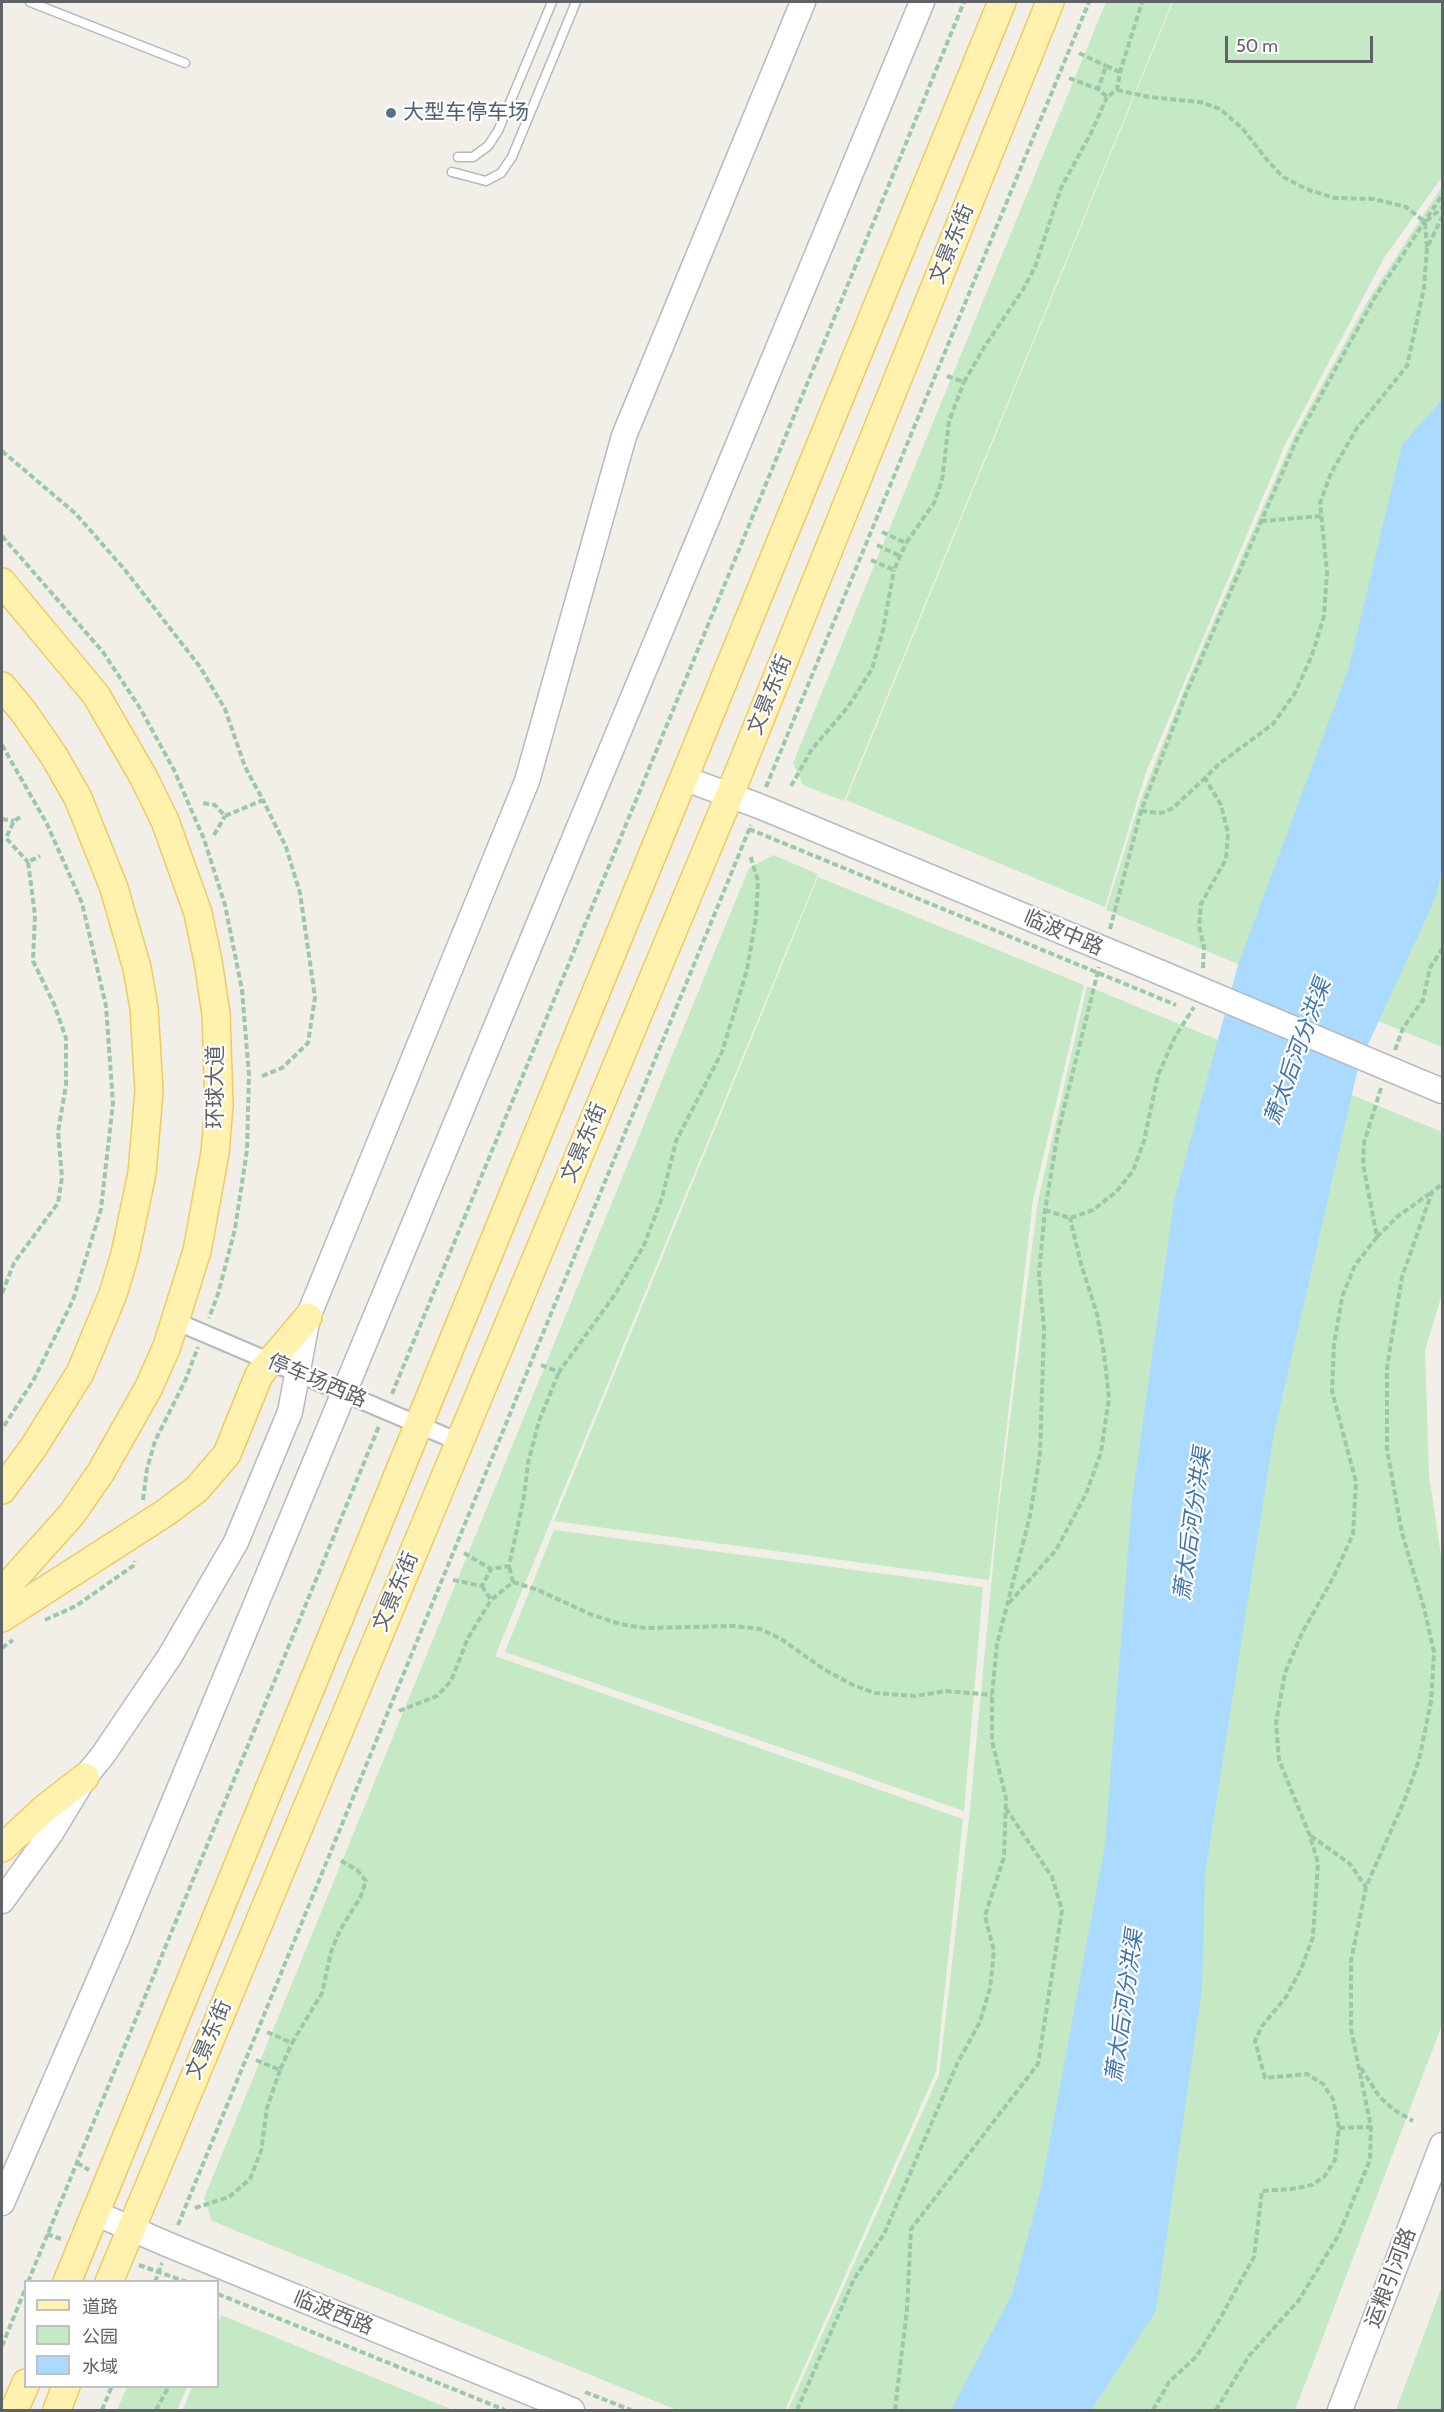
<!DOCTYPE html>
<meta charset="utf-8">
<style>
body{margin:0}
#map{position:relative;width:1444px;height:2412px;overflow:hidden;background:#f1efe8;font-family:Cabin,"Noto Sans SC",sans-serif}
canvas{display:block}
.frame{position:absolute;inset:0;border:3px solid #5f6368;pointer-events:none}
.legend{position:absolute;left:24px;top:2280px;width:195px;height:108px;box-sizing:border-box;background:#fff;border:2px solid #bfc1c3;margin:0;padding:8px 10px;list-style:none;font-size:18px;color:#5f6368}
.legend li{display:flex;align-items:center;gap:12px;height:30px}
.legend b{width:30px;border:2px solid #bfc1c3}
.scale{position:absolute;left:1225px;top:36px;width:148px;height:27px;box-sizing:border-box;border:3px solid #5f6368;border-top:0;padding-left:8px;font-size:18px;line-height:21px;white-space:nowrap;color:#5f6368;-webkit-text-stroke:4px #fff;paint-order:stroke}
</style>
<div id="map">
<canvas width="1444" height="2412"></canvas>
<div class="frame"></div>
<ul class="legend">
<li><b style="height:8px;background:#fff2af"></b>道路</li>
<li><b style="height:16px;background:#c5e8c5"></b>公园</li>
<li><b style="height:16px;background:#aadaff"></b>水域</li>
</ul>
<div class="scale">50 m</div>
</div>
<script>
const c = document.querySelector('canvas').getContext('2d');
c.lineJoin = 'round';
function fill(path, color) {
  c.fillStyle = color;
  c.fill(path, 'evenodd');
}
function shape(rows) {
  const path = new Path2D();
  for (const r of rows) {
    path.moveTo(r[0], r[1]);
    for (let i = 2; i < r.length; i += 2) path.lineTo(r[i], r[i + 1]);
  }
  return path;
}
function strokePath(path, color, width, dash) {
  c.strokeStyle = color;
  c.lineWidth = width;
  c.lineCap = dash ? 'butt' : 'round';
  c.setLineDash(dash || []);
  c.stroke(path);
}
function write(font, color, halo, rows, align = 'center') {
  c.font = font + ' Cabin,"Noto Sans SC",sans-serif';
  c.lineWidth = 4.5;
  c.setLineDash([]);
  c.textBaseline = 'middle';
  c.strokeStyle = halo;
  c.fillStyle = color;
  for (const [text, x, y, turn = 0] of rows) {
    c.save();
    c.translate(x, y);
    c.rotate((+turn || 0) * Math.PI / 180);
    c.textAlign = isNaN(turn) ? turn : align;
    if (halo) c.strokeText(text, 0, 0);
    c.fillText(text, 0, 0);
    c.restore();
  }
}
fill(shape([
 [1106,2,1172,2,844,801,803,785,793,763],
 [1173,2,1442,2,1442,177,1384,258,1285,445,1145,775,1105,907,846,800],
 [1442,186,1442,1047,1106,910,1140,801,1185,687,1293,438,1367,302],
 [773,855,818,874,495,1656,963,1819,936,2072,785,2410,677,2410,212,2221,204,2198,749,868],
 [818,877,1084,985,1033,1200,989,1580,554,1521],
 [1087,986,1442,1132,1442,1294,1425,1350,1429,1476,1442,1562,1442,2025,1295,2410,788,2410,939,2075,970,1809,998,1513,1038,1201],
 [554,1530,983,1587,964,1811,505,1652],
 [1442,2286,1442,2410,1396,2410],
 [221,2315,453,2410,183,2410,192,2387,218,2386,218,2323],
 [127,2387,127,2386,187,2387,177,2410,117,2410]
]), '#c5e8c5');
fill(shape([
 [1442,400,1442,870,1435,899,1359,1064,1274,1433,1205,1874,1202,1988,1156,2311,1091,2410,951,2410,1012,2294,1041,2188,1105,1845,1132,1500,1174,1201,1238,965,1349,667,1402,445]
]), '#aadaff');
const lane = shape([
 [30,2,185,63],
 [458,157,473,157,488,146,498,131,552,2],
 [452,172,486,181,501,173,512,157,576,2]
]);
const street = shape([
 [175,1321,459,1442]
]);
const secondary = shape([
 [683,778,759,806,1164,974],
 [1411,1078,1442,1091],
 [2,1901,51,1833,85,1777,103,1755,170,1656,236,1542,290,1412,308,1317,527,781,624,436,803,2],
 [2,2203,118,1936,922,2],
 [95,2213,169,2245,572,2410],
 [1340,2410,1442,2145]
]);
const primary = shape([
 [2,582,96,695,144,778,165,821,198,913,208,961,216,1014,219,1105,215,1153,197,1251,167,1346,149,1387,101,1472,72,1514,2,1592],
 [2,686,23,711,54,756,78,798,114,888,137,968,144,1008,149,1091,142,1173,125,1254,113,1294,80,1373,33,1448,2,1490],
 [2,1618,165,1513,197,1489,227,1454,259,1375,308,1317],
 [2,1848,44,1809,85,1777],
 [67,2282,1002,2],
 [109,2282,730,794,1050,2],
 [14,2410,26,2383],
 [57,2410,66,2386]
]);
strokePath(lane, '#b5b8bc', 11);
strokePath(street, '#b5b8bc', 20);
strokePath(secondary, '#b6babf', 27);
strokePath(primary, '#f2c960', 30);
strokePath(shape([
 [1079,53,1106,66],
 [1120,72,1106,66,1098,89,1107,97,1117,90,1120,72,1142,2],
 [1069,78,1098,89],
 [1117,90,1149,97,1200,102,1220,109,1243,129,1267,160,1283,177,1306,189,1335,198,1374,199,1406,207,1425,222],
 [1427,247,1425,222,1442,208],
 [947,376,964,382,985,346,1024,288,1035,267,1061,188,1091,133,1107,97],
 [2,451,76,514,125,570,200,667,225,709,245,767,263,800,225,816,215,805,202,803],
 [1261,521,1321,516],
 [882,532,906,543,934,503,942,481,949,421,964,382],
 [2,536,103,652,140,708,174,770,204,839,225,905,242,990,249,1075,247,1150,235,1229,218,1294,209,1318],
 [877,545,900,556],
 [871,560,894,570,906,543],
 [2,745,47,824,82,903,106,1006,113,1103,101,1209,73,1300,33,1381,2,1429],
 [791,786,812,749,848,707,872,669,883,630,894,570],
 [766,787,1089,2],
 [1141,811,1161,813,1173,808,1205,778],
 [20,817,14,821,6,838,28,862],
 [2,819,14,821],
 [749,829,1176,1005],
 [214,835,225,816],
 [1110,929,1141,811,1188,689,1297,439,1375,297,1442,195],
 [1203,968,1204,947,1199,926,1201,904,1226,859,1228,833,1221,805,1205,778,1219,764,1273,724,1295,693,1312,655,1324,616,1327,572,1320,503,1331,473,1357,428,1407,366,1424,288,1427,248,1442,217],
 [1395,1050,1403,1028,1423,1000,1430,968,1442,949],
 [262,1076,282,1068,308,1043,315,997,300,893,286,847,263,800],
 [1381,1088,1364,1143,1363,1164,1377,1237,1398,1216,1432,1192],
 [1045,1210,1070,1218,1093,1210,1116,1192,1133,1171,1144,1141,1158,1075,1175,1037,1194,1007],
 [2,1293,14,1263,58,1203,62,1177,58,1132,66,1085,66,1038,54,1004,33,961,35,915,28,862,40,856],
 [541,1365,559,1372,616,1293,644,1245,662,1198,676,1141,722,1052,747,970,756,917,758,881,750,855],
 [392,1394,964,2],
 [143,1500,147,1469,155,1441,185,1381,198,1347],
 [464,1553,491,1569,509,1566,524,1497,528,1463,539,1421,559,1372],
 [453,1580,482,1586,491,1569],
 [513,1582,538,1590,590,1614,620,1624,645,1628,734,1626,760,1629,781,1639,825,1670,853,1685,875,1693,915,1696,946,1691,992,1695],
 [482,1586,491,1600,513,1582,509,1566],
 [1009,1603,1056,1550,1086,1494,1101,1452,1109,1398,1104,1353,1097,1314,1081,1264,1070,1218],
 [45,1620,76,1606,133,1566,135,1561],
 [2,1648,13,1640],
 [399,1711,437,1696,451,1681,468,1638,491,1600],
 [1311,1836,1350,1864,1366,1887],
 [267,2032,292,2043,322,1993,331,1952,340,1930,360,1898,366,1881,357,1870,338,1859],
 [256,2060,280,2070,292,2043],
 [1361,2068,1379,2096,1394,2110,1413,2121],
 [1339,2128,1371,2127],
 [77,2163,89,2170],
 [195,2208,229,2197,250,2179,261,2151,267,2108,280,2070],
 [178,2225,751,825],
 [47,2234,61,2239],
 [139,2265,187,2282],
 [28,2282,379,1426],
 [155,2282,162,2263],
 [218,2294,505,2410],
 [2,2346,26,2287],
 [585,2392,631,2410],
 [102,2410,112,2386],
 [156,2410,169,2386],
 [797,2410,854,2279,884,2234,957,2064,980,2022,990,1988,994,1951,985,1916,1004,1857,1006,1798,992,1741,992,1695,997,1644,1030,1516,1040,1454,1044,1328,1039,1273,1045,1210,1058,1132,1099,967],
 [895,2410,907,2309,911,2229,1038,2064,1062,1910,1052,1877,1005,1807],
 [1153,2410,1169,2382,1196,2357,1217,2324,1254,2257,1262,2191,1291,2189,1312,2185,1324,2177,1335,2160,1339,2128,1333,2099,1323,2084,1307,2074,1265,2078,1255,2041,1262,2026,1286,1997,1301,1969,1313,1937,1318,1863,1310,1836,1279,1760,1276,1723,1285,1673,1302,1633,1333,1578,1353,1534,1356,1482,1332,1391,1334,1345,1342,1297,1355,1265,1377,1237],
 [1216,2410,1249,2356,1299,2300,1338,2236,1370,2160,1371,2127,1351,2029,1351,1961,1366,1887,1405,1799,1419,1760,1431,1702,1434,1652,1424,1608,1402,1533,1387,1449,1387,1367,1402,1277,1432,1192,1442,1184]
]), '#9cc7a9', 4, [6, 3]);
strokePath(lane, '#fff', 8);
strokePath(street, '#fff', 16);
strokePath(secondary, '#fff', 24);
strokePath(primary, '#fff2af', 27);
const secondaryBridge = shape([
 [1164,974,1411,1078]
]);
strokePath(secondaryBridge, '#b6babf', 27, []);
strokePath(secondaryBridge, '#fff', 24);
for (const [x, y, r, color] of [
 [391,113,6,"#5c6f8a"]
]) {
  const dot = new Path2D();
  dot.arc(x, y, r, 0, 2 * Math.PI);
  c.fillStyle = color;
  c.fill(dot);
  strokePath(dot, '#fff', 2);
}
write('21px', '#4e5e75', '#fff', [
 ["大型车停车场",403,113]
], 'left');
write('21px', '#5f6368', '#fff', [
 ["文景东街",952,244,-68],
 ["文景东街",770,695,-68],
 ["临波中路",1063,933,23],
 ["环球大道",216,1087,-90],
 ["文景东街",584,1143,-67],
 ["停车场西路",317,1381,23],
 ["文景东街",396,1592,-67],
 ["文景东街",209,2040,-67],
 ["运粮引河路",1391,2278,-69],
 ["临波西路",333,2313,22]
]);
write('italic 22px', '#4174aa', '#fff', [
 ["萧太后河分洪渠",1298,1052,-70],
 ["萧太后河分洪渠",1193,1524,-82],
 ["萧太后河分洪渠",1125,2006,-82]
]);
</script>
